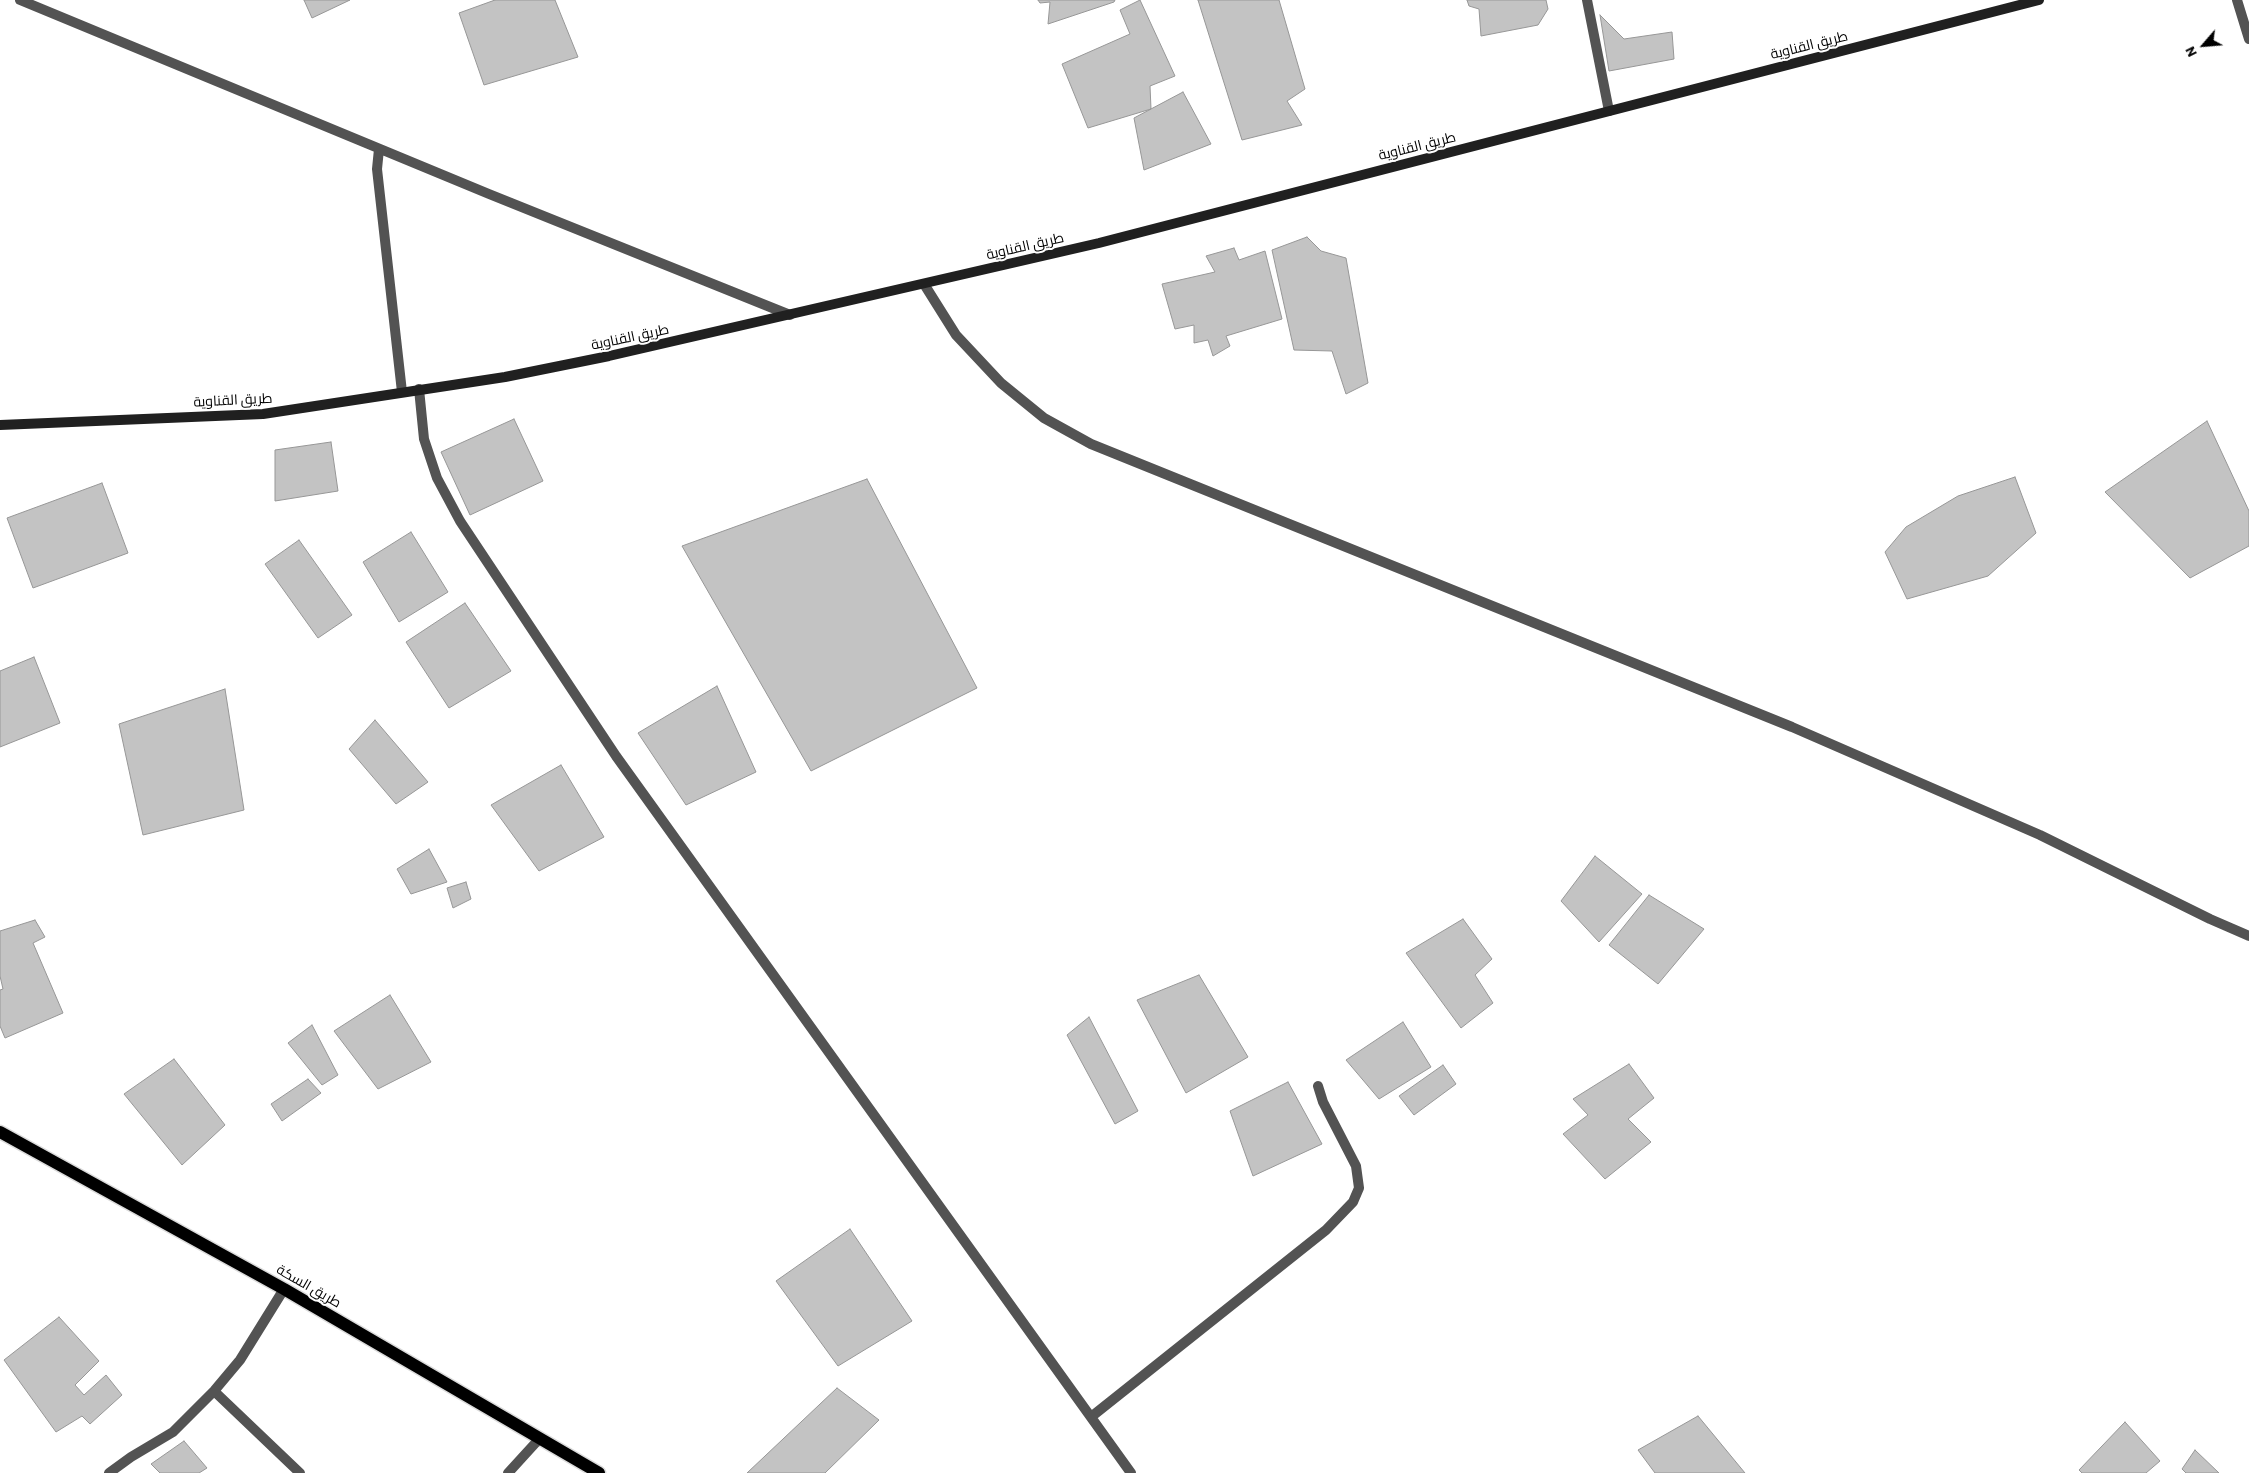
<!DOCTYPE html>
<meta charset="utf-8">
<style>
body{margin:0}
#map{position:relative;width:2249px;height:1473px;overflow:hidden;background:#fff;font-family:Barlow,sans-serif}
canvas{display:block}
.north{position:absolute;left:2179px;top:20px;width:50px;height:50px;-webkit-text-stroke:4px #fff;paint-order:stroke;rotate:243deg;font-size:14px;font-weight:700;line-height:20px;text-align:center;color:#000}
.north::after{content:'';display:block;margin:auto;width:18px;height:22px;background:#000;clip-path:polygon(50% 0,100% 100%,50% 72%,0 100%)}
</style>
<div id="map">
<canvas width="2249" height="1473"></canvas>
<div class="north">N</div>
</div>
<script>
const c = document.querySelector('canvas').getContext('2d');
c.lineJoin = 'round';
function fill(path, color) {
  c.fillStyle = color;
  c.fill(path, 'evenodd');
}
function shape(rows) {
  const path = new Path2D();
  for (const r of rows) {
    path.moveTo(r[0], r[1]);
    for (let i = 2; i < r.length; i += 2) path.lineTo(r[i], r[i + 1]);
  }
  return path;
}
function strokePath(path, color, width, dash) {
  c.strokeStyle = color;
  c.lineWidth = width;
  c.lineCap = dash ? 'butt' : 'round';
  c.setLineDash(dash || []);
  c.stroke(path);
}
function write(font, color, halo, rows, align = 'center') {
  c.font = font + ' Barlow,Cairo,sans-serif';
  c.lineWidth = 4;
  c.setLineDash([]);
  c.textBaseline = 'middle';
  c.strokeStyle = halo;
  c.fillStyle = color;
  for (const [text, x, y, turn = 0] of rows) {
    c.save();
    c.translate(x, y);
    c.rotate((+turn || 0) * Math.PI / 180);
    c.textAlign = isNaN(turn) ? turn : align;
    if (halo) c.strokeText(text, 0, 0);
    c.fillText(text, 0, 0);
    c.restore();
  }
}
const building = shape([
 [304,0,350,0,312,18,304,0],
 [495,0,555,0,578,57,484,85,459,13,495,0],
 [1038,0,1115,0,1114,2,1048,24,1050,2,1040,3,1038,0],
 [1140,0,1175,76,1150,86,1151,109,1088,128,1062,64,1130,34,1120,10,1140,0],
 [1198,0,1279,0,1305,89,1287,101,1302,125,1242,140,1198,0],
 [1467,0,1546,0,1548,9,1538,25,1481,36,1479,9,1469,6,1467,0],
 [1600,15,1624,39,1672,32,1674,59,1609,71,1600,15],
 [1183,92,1211,144,1144,170,1134,118,1183,92],
 [1307,237,1321,251,1346,258,1368,383,1346,394,1332,351,1294,350,1272,250,1307,237],
 [1234,248,1239,260,1265,251,1282,319,1226,336,1230,346,1213,356,1208,340,1194,343,1194,325,1175,329,1162,284,1215,272,1206,256,1234,248],
 [514,419,543,481,470,515,441,452,514,419],
 [2207,421,2249,511,2249,546,2190,578,2105,492,2207,421],
 [331,442,338,491,275,501,275,450,331,442],
 [2015,477,2036,533,1988,576,1907,599,1885,552,1906,527,1958,496,2015,477],
 [867,479,977,688,811,771,682,546,867,479],
 [102,483,128,553,33,588,7,518,102,483],
 [411,532,448,592,399,622,363,562,411,532],
 [299,540,352,615,318,638,265,564,299,540],
 [465,603,511,671,449,708,406,642,465,603],
 [34,657,60,723,0,747,0,671,34,657],
 [717,686,756,772,686,805,638,733,717,686],
 [225,689,244,810,143,835,119,724,225,689],
 [375,720,428,782,396,804,349,749,375,720],
 [561,765,604,837,539,871,491,805,561,765],
 [429,849,447,882,411,894,397,869,429,849],
 [1595,856,1642,894,1599,942,1561,901,1595,856],
 [466,882,471,899,453,908,447,888,466,882],
 [1649,895,1704,929,1658,984,1609,945,1649,895],
 [1463,919,1492,959,1475,975,1493,1003,1461,1028,1406,953,1463,919],
 [35,920,45,937,33,943,63,1013,5,1038,0,1026,0,990,3,989,0,976,0,931,35,920],
 [1199,975,1248,1057,1186,1093,1137,1000,1199,975],
 [390,995,431,1062,378,1089,334,1031,390,995],
 [1089,1017,1138,1111,1115,1124,1067,1035,1089,1017],
 [1403,1022,1431,1067,1379,1099,1346,1060,1403,1022],
 [312,1025,338,1075,322,1085,288,1043,312,1025],
 [174,1059,225,1125,182,1165,124,1094,174,1059],
 [1629,1064,1654,1098,1628,1119,1651,1142,1605,1179,1563,1134,1588,1115,1573,1099,1629,1064],
 [1443,1065,1456,1084,1414,1115,1399,1096,1443,1065],
 [308,1079,321,1093,282,1121,271,1104,308,1079],
 [1288,1082,1322,1144,1253,1176,1230,1111,1288,1082],
 [850,1229,912,1321,838,1366,776,1281,850,1229],
 [59,1317,99,1361,75,1385,84,1395,106,1375,122,1395,90,1424,82,1416,56,1432,4,1360,59,1317],
 [837,1388,879,1420,825,1473,747,1473,837,1388],
 [1698,1416,1745,1473,1655,1473,1638,1450,1698,1416],
 [2125,1422,2160,1461,2146,1473,2082,1473,2079,1470,2125,1422],
 [184,1441,207,1468,199,1473,160,1473,151,1464,184,1441],
 [2195,1450,2219,1473,2186,1473,2182,1469,2195,1450]
]);
fill(building, '#c3c3c3');
strokePath(building, '#979797', 1);
const primary = shape([
 [0,1132,284,1289,599,1473]
]);
strokePath(primary, '#dbdbdb', 15);
strokePath(shape([
 [20,0,489,194,790,315],
 [1587,0,1609,111],
 [2237,0,2249,39],
 [379,149,377,169,402,392],
 [924,284,956,335,1001,383,1044,418,1091,444,1792,727,2040,835,2210,919,2249,936],
 [419,389,424,439,437,478,460,521,616,756,1131,1473],
 [214,1391,300,1473],
 [1091,1417,1326,1230,1353,1202,1359,1188,1356,1166,1323,1102,1318,1086],
 [109,1473,131,1457,173,1432,214,1391,240,1360,284,1289],
 [508,1473,540,1438]
]), '#535353', 10);
strokePath(shape([
 [0,425,263,414,505,377,609,356,1099,243,2039,0]
]), '#202020', 10);
strokePath(primary, '#000', 12);
write('14px', '#000', '#fff', [
 ["طريق القناوية",1809,45,-14],
 ["طريق القناوية",1417,146,-14],
 ["طريق القناوية",1025,246,-13],
 ["طريق القناوية",630,337,-12],
 ["طريق القناوية",233,400,-3],
 ["طريق السكة",309,1286,30]
]);
</script>
